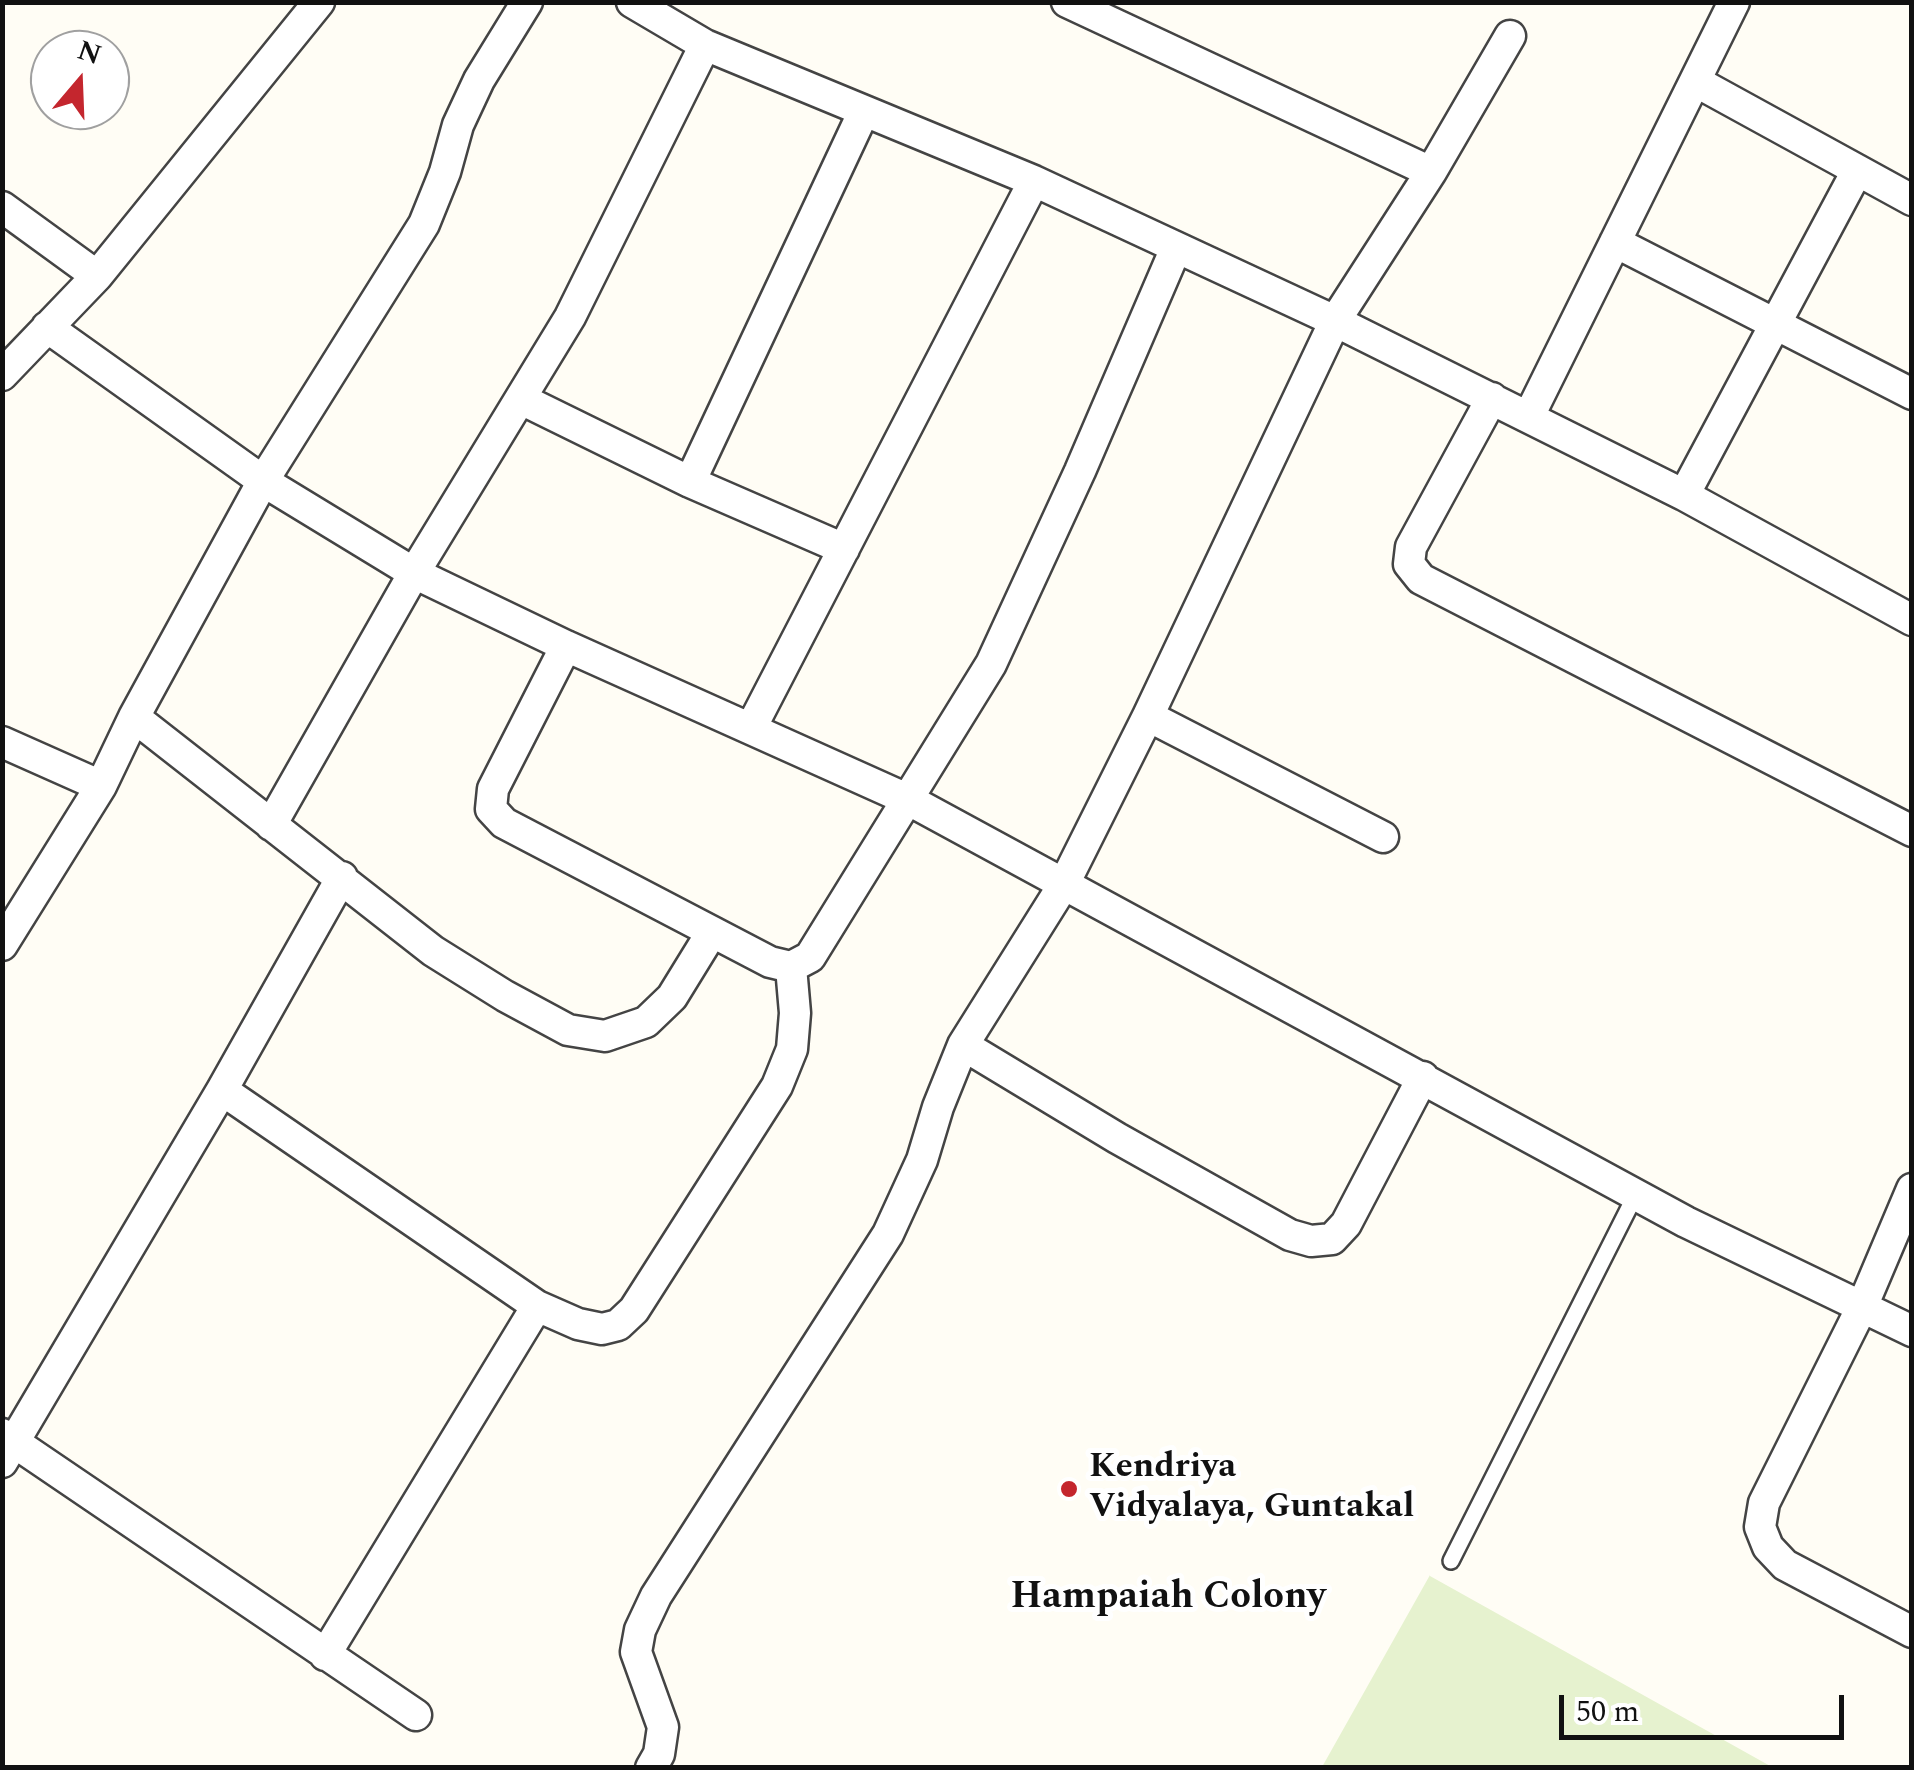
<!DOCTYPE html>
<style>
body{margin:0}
#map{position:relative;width:1914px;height:1770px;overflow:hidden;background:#fffdf5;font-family:Spectral,serif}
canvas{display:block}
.frame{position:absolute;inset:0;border:5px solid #111;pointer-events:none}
.north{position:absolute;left:30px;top:30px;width:100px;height:100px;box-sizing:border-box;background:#fff;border:2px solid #a0a0a0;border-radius:50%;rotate:19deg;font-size:28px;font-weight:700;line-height:40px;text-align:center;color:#111}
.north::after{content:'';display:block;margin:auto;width:35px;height:45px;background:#c4262e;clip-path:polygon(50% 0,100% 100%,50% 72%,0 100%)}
.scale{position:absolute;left:1559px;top:1695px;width:285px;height:45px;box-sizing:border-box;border:5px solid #111;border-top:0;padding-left:12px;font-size:30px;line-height:35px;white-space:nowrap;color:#111;-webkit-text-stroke:8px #fff;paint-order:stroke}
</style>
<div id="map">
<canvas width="1914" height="1770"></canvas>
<div class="frame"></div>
<div class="north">N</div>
<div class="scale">50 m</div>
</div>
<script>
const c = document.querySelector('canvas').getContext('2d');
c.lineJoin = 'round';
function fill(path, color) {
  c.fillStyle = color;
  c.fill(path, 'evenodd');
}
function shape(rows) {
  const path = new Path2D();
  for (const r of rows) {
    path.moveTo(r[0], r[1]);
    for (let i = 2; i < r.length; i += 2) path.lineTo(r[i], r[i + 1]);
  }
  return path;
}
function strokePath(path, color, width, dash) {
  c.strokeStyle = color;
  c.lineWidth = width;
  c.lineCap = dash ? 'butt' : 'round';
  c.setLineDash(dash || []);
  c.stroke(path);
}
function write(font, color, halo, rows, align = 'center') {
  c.font = font + ' Spectral,serif';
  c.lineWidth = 10;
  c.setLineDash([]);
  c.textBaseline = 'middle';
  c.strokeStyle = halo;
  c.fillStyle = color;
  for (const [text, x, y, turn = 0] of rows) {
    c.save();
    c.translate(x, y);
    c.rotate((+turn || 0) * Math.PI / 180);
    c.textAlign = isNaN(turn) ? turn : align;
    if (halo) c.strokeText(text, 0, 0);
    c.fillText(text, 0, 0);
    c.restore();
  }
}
fill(shape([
 [1430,1575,1430,1576,1772,1767,1322,1767]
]), '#e6f2cf');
const lane = shape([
 [1451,1561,1636,1194]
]);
const street = shape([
 [632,2,705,45,1034,181,1335,321,1684,495,1912,620],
 [1067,2,1431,172],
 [1695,81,1912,200],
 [2,207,97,276],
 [1615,242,1912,394],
 [47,327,263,481,414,573,566,646,909,800,1686,1222,1912,1331],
 [2,375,97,276,319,2],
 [1492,398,1411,547,1409,564,1421,579,1912,831],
 [521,399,690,482,844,549],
 [1529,416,1734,2],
 [690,482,864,111],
 [1684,495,1857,171],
 [566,646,493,789,491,809,504,823,770,962,791,967,810,957,991,664,1080,471,1176,248],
 [1148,716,1383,837],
 [134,717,433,951,505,996,568,1030,605,1036,646,1022,672,997,712,932],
 [751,728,1034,181],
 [2,742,101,786],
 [271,825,414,573,570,317,705,45],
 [2,945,101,786,134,717,263,481,424,224,445,172,458,125,479,80,527,2],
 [963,1045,1117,1138,1290,1235,1311,1241,1332,1239,1346,1224,1423,1077],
 [222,1090,537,1306,578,1324,602,1329,618,1325,634,1310,777,1086,792,1049,795,1013,791,967],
 [1912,1189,1862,1307,1764,1503,1760,1527,1768,1547,1785,1565,1912,1632],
 [2,1434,416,1715],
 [2,1462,222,1090,342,877],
 [325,1655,537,1306],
 [651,1768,659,1754,663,1727,636,1652,640,1630,656,1596,888,1234,922,1160,938,1107,963,1045,1064,884,1148,716,1335,321,1431,172,1510,36]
]);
strokePath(lane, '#444', 20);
strokePath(street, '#444', 35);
strokePath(lane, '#fff', 15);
strokePath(street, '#fff', 30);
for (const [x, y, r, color] of [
 [1069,1489,10,"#c4262e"]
]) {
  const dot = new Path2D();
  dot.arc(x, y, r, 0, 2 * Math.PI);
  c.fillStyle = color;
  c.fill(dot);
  strokePath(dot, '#fff', 4);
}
write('bold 35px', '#111', '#fff', [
 ["Kendriya",1089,1469],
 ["Vidyalaya, Guntakal",1089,1509]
], 'left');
write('bold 38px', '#111', '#fff', [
 ["Hampaiah Colony",1168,1600]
]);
</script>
